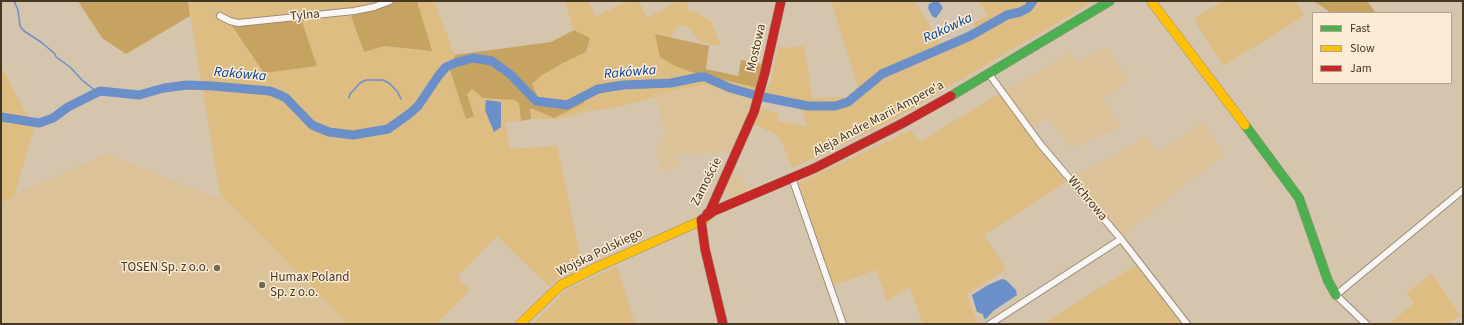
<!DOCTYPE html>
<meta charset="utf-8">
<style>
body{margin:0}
#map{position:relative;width:1464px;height:325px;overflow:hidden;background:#d4c5ac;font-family:"Source Sans 3",sans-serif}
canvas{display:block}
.frame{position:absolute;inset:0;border:2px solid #443825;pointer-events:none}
.legend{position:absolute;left:1312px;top:12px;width:140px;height:72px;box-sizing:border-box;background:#fbecd5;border:1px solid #b2a48f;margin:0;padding:5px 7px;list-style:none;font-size:12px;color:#443825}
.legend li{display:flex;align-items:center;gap:8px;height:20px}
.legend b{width:20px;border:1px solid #b2a48f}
</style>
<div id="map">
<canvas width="1464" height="325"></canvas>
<div class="frame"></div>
<ul class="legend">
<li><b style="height:5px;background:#4caf50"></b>Fast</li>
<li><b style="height:5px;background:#ffc107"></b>Slow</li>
<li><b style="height:5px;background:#c62828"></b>Jam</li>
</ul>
</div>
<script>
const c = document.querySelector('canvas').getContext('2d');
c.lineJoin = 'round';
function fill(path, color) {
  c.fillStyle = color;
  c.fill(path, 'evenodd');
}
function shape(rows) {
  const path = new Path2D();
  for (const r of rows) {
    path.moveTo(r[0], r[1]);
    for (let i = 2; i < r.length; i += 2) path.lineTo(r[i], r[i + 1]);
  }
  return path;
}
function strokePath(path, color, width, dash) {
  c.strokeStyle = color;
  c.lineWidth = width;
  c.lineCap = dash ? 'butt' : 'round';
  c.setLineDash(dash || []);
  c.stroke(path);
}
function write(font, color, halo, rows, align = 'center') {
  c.font = font + ' "Source Sans 3",sans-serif';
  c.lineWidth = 3;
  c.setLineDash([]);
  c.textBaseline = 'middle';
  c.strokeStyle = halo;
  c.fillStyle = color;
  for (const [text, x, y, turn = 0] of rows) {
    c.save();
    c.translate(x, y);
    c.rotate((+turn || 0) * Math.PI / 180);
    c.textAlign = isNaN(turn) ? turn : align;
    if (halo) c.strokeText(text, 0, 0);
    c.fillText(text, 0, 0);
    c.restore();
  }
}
fill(shape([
 [1106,47,1129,80,1103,99,1121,127,1070,148,1048,118,1033,127,1005,90,1071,52,1078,63],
 [703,85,754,99,746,119,731,152,675,154,679,168,662,171,656,150,666,134,655,94],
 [1202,122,1225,155,1186,184,1123,235,1074,177,1147,136,1158,152],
 [106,154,218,198,220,193,349,324,1,324,1,200,7,202,15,194],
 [735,171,744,180,750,191,732,199,725,190]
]), '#dbc299');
fill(shape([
 [188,1,381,1,365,7,239,21,222,15,232,26,264,73,301,19,351,16,364,52,384,46,431,51,417,1,434,1,455,55,450,70,474,116,467,94,472,88,483,98,514,100,519,103,521,121,505,122,510,149,557,146,582,264,556,280,549,286,497,236,457,277,470,290,436,324,349,324,220,193],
 [565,1,588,1,595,17,628,1,639,1,647,18,678,1,688,1,687,10,697,13,711,21,721,46,700,42,689,27,679,25,670,37,655,34,691,72,757,88,754,99,703,85,655,94,655,97,615,108,588,111,556,119,531,119,530,108,554,118,567,111,568,100,537,98,532,84,542,75,563,63,586,52,590,38,574,30],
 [831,1,914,1,941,44,975,28,973,23,988,16,978,1,1094,1,887,123,792,168,781,139,773,133,754,124,760,108,779,114,778,121,807,127,799,100,765,93,771,82,778,46,782,48,804,46,812,98,848,97,858,87],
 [1223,1,1295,1,1304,16,1223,66,1194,19],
 [1,66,34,128,15,194,7,202,1,200],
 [999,94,1037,145,1066,182,984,235,1006,269,967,294,978,324,923,324,910,287,887,301,876,270,832,286,799,183,911,130,919,142],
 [1136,265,1182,323,1180,324,1043,324],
 [617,266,635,324,533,324,564,292,576,285],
 [1432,274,1461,316,1447,324,1390,324,1414,303,1406,293]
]), '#debd83');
fill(shape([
 [78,1,188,1,190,16,126,54,102,38],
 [397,1,417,1,432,51,384,46,364,52,351,16,372,10],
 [1312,1,1367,1,1376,13,1331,13,1320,5],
 [301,19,317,66,264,73,232,26],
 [574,30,590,38,586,52,563,63,542,75,532,84,538,98,568,100,580,94,584,103,554,118,530,108,531,119,521,121,519,103,514,100,483,98,472,89,467,94,474,116,466,119,450,70,455,55,551,42],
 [655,34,709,46,706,69,738,76,741,60,762,64,757,88,691,72,675,66,660,57]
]), '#c6a361');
fill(shape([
 [935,1,939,2,943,8,936,18,932,16,928,8,929,4],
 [486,100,501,102,501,127,494,132,485,110],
 [1002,279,1006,280,1016,290,1017,295,993,311,987,318,984,319,983,314,977,312,972,295,988,285]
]), '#6a8fc9');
strokePath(shape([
 [14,1,18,10,20,26,24,31,41,42,55,54,56,57,70,67,82,80,97,92],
 [349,98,350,94,360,83,366,80,383,80,389,83,397,91,401,99]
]), '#6a8fc9', 1.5);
strokePath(shape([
 [763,97,808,106,835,106,848,102,882,74,970,36,1007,15,1020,12,1028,8,1033,1],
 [1,117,39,123,53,118,68,107,100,91,139,95,164,88,187,85,213,86,270,91,280,95,286,98,312,125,329,132,353,135,388,129,409,114,418,106,439,75,446,67,455,63,473,58,492,61,511,75,536,101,567,105,598,89,623,85,671,83,700,77,705,77,730,88,755,95]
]), '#6a8fc9', 9);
const street = shape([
 [220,16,230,21,238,23,354,11,374,7,390,1],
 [989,74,1041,145,1121,239,1187,324],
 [792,178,843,324],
 [990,324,1121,239],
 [1366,324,1336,295,1463,190]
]);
const fast = shape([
 [951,96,1110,1],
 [1245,125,1299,198,1328,281,1336,295]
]);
const slow = shape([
 [1151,1,1245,125],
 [520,324,561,285,597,267,705,219]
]);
const jam = shape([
 [707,214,710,211,754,112,765,72,781,1],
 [701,220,714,211,815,168,903,123,951,96],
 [701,220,705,249,723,324]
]);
strokePath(street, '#9a8d7a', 8);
strokePath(fast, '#9a8d7a', 10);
strokePath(slow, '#9a8d7a', 10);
strokePath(jam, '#9a8d7a', 10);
strokePath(street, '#f9f6f3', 6);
strokePath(fast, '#4caf50', 9);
strokePath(slow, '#ffc107', 9);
strokePath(jam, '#c62828', 9);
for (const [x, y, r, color] of [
 [217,268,4,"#766954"],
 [262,285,4,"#766954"]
]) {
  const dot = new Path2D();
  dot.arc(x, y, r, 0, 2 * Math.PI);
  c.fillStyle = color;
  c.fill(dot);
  strokePath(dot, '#fbecd5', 1.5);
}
write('13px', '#443825', '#fbecd5', [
 ["Tylna",305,16,-6],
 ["Mostowa",757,48,-77],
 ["Aleja Andre Marii Ampere'a",879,119,-28],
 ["Zamoście",707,182,-63],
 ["Wichrowa",1087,199,50],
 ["Wojska Polskiego",600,253,-26]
]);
write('13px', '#443825', '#fbecd5', [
 ["TOSEN Sp. z o.o.",209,268],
 ["Humax Poland",270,278,"left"],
 ["Sp. z o.o.",270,293,"left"]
], 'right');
write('italic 14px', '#053f93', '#fbecd5', [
 ["Rakówka",948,29,-25],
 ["Rakówka",630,73,-5],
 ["Rakówka",240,75,5]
]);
</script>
